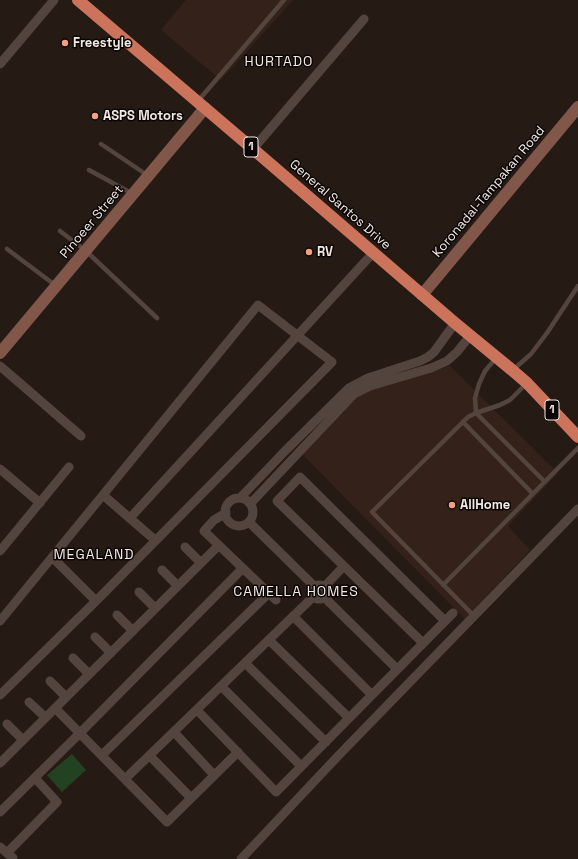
<!DOCTYPE html>
<style>
body{margin:0}
canvas{display:block;background:#261a14}
</style>
<canvas width="578" height="859"></canvas>
<script>
const c = document.querySelector('canvas').getContext('2d');
c.lineJoin = 'round';
function fill(path, color) {
  c.fillStyle = color;
  c.fill(path, 'evenodd');
}
function shape(rows) {
  const path = new Path2D();
  for (const r of rows) {
    if (r.length === 3) {
      path.moveTo(r[0] + r[2], r[1]);
      path.arc(r[0], r[1], r[2], 0, 2 * Math.PI);
      continue;
    }
    path.moveTo(r[0], r[1]);
    for (let i = 2; i < r.length; i += 2) path.lineTo(r[i], r[i + 1]);
  }
  return path;
}
function strokePath(path, color, width, dash) {
  c.strokeStyle = color;
  c.lineWidth = width;
  c.lineCap = dash ? 'butt' : 'round';
  c.setLineDash(dash || []);
  c.stroke(path);
}
function write(font, color, halo, rows, align = 'center') {
  c.font = font + ' "Space Grotesk",sans-serif';
  c.lineWidth = 3;
  c.setLineDash([]);
  c.textBaseline = 'middle';
  c.strokeStyle = halo;
  c.fillStyle = color;
  for (const [text, x, y, turn = 0] of rows) {
    c.save();
    c.translate(x, y);
    c.rotate((+turn || 0) * Math.PI / 180);
    c.textAlign = isNaN(turn) ? turn : align;
    if (halo) c.strokeText(text, 0, 0);
    c.fillText(text, 0, 0);
    c.restore();
  }
}
fill(shape([
 [186,0,293,0,221,80,161,30],
 [450,366,558,473,508,526,530,550,465,619,301,453,353,399,373,389]
]), '#34221a');
fill(shape([
 [72,754,86,770,62,792,47,775]
]), '#234222');
strokePath(shape([
 [198,101,284,0],
 [101,144,147,175],
 [89,170,133,194],
 [60,231,86,251,157,318],
 [7,249,55,285],
 [496,358,485,371,479,384,475,398,476,413,545,482],
 [514,369,531,354,547,333,578,286],
 [463,422,533,494],
 [443,585,578,448],
 [474,616,372,512,468,417,476,413,500,405,510,400,527,383]
]), '#53453e', 4.5);
strokePath(shape([
 [0,64,54,0],
 [253,149,364,19],
 [0,366,81,436],
 [0,469,40,503],
 [103,495,155,540],
 [240,498,285,451,349,388,368,378,420,361,428,357,434,352,455,323],
 [239,512,14],
 [250,504,354,394,370,386,431,368,447,361,457,352,470,336],
 [226,513,214,520,204,531,276,600],
 [130,518,373,253],
 [249,522,314,586],
 [185,547,201,563],
 [0,551,69,467],
 [52,557,96,601],
 [162,570,178,586],
 [319,592,7],
 [324,587,344,566],
 [139,592,155,608],
 [324,597,397,669],
 [117,615,133,631],
 [293,616,372,695],
 [0,621,258,305,332,362,96,601,0,695],
 [95,637,111,653],
 [269,640,349,718],
 [423,643,277,501,300,477,445,621],
 [73,658,89,674],
 [245,663,326,742],
 [50,681,66,697],
 [221,686,301,766],
 [29,702,45,717],
 [55,708,167,822,238,752],
 [197,710,276,792,453,613],
 [7,724,23,740],
 [174,732,214,775],
 [102,755,268,594],
 [150,756,191,798],
 [0,763,218,546],
 [125,779,313,597],
 [0,812,80,733,242,569],
 [0,847,13,858],
 [7,853,57,802,35,778],
 [241,859,339,755,578,509]
]), '#53453e', 9);
strokePath(shape([
 [422,295,578,107],
 [0,353,205,108]
]), '#805749', 12);
strokePath(shape([
 [78,0,253,149,455,323,512,370,527,383,578,437]
]), '#cc745b', 12);
for (const [x, y, r, color] of [
 [65,43,4,"#f3a081"],
 [95,116,4,"#f3a081"],
 [309,252,4,"#f3a081"],
 [452,505,4,"#f3a081"]
]) {
  const dot = new Path2D();
  dot.arc(x, y, r, 0, 2 * Math.PI);
  c.fillStyle = color;
  c.fill(dot);
  strokePath(dot, '#0b0605', 1.5);
}
for (const [x, y, w] of [
 [251,147,14],
 [552,410,14]
]) {
  const box = new Path2D();
  box.roundRect(x - w / 2, y - 10, w, 20, 3);
  c.fillStyle = '#0b0605';
  c.fill(box);
  strokePath(box, '#f3eae6', 1);
}
write('bold 12px', '#f3eae6', null, [
 ["1",251,147],
 ["1",552,410]
]);
write('bold 13px', '#f3eae6', '#0b0605', [
 ["Freestyle",73,43],
 ["ASPS Motors",103,116],
 ["RV",317,252],
 ["AllHome",460,505]
], 'left');
write('13px', '#f3eae6', '#0b0605', [
 ["Koronadal-Tampakan Road",489,192,-50],
 ["General Santos Drive",340,205,41],
 ["Pinoeer Street",92,222,-50]
]);
c.letterSpacing = '1px';
write('14px', '#f3eae6', '#0b0605', [
 ["HURTADO",279,62],
 ["MEGALAND",94,555],
 ["CAMELLA HOMES",296,592]
]);
c.letterSpacing = '0px';
</script>
